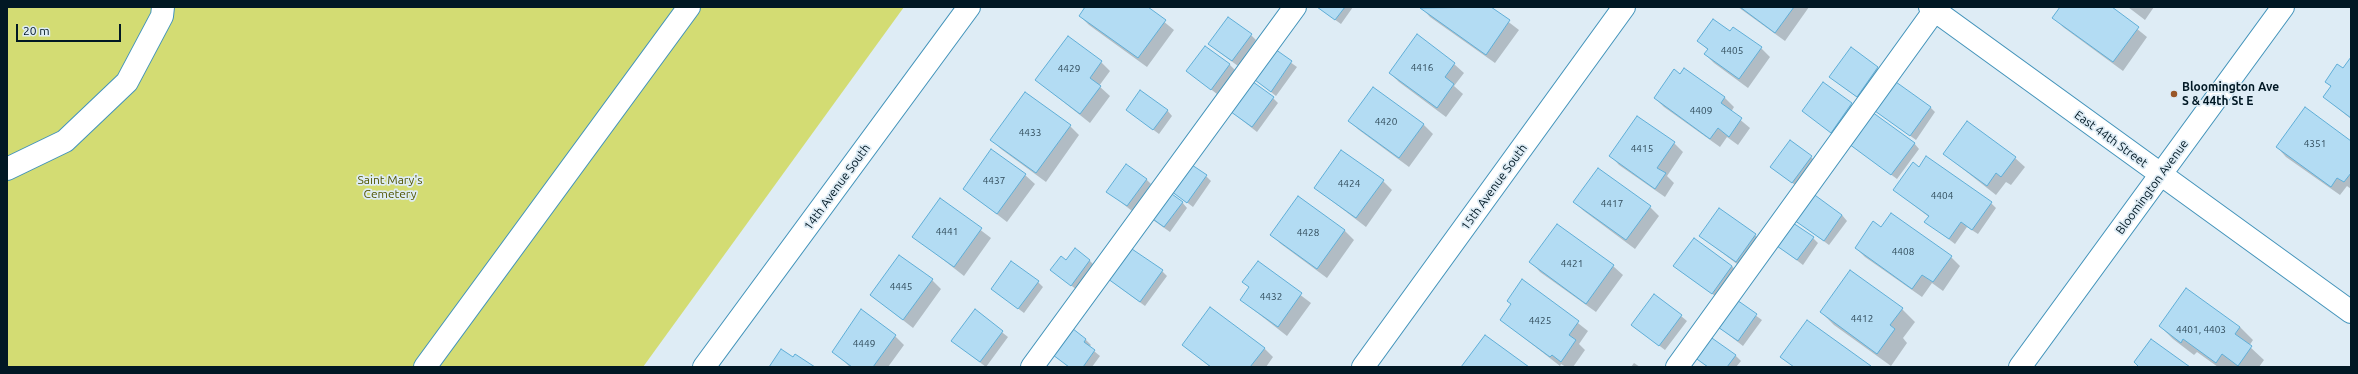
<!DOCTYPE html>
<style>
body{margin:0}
#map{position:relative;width:2358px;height:374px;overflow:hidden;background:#deecf5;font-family:Ubuntu,sans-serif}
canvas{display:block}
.frame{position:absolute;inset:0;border:8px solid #011824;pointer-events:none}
.scale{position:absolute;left:16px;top:24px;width:105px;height:18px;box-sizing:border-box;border:2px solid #011824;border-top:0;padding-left:5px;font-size:12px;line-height:14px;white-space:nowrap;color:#011824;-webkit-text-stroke:3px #deecf5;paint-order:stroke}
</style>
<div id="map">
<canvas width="2358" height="374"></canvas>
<div class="frame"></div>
<div class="scale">20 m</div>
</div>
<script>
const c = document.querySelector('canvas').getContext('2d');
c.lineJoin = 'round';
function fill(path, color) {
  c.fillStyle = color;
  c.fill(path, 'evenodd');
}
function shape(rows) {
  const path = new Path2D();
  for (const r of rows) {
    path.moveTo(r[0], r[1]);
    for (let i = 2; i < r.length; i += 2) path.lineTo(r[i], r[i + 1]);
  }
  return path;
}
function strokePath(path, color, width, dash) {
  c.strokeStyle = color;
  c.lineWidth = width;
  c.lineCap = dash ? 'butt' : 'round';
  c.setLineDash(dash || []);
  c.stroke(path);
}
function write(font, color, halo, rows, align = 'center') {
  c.font = font + ' Ubuntu,sans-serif';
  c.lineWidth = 3.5;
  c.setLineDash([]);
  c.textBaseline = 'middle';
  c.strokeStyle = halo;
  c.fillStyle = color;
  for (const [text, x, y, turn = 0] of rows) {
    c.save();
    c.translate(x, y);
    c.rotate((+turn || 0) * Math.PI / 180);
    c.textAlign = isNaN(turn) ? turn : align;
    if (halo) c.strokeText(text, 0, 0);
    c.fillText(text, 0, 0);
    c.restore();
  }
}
fill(shape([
 [7,7,904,7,643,367,7,367]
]), '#d3dc73');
fill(shape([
 [1087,7,1146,7,1174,30,1147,67,1089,25,1080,16],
 [1317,7,1353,7,1341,24],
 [1421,7,1489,7,1519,30,1495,63,1430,17],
 [1738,7,1809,7,1785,41],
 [2061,7,2110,7,2147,37,2123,71,2063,27,2054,17],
 [2128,7,2154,7,2145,20],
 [1730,32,1761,48,1770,57,1748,88,1714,63,1705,54,1708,50,1699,41],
 [1251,35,1256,40,1238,66,1215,49],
 [1272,49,1297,67,1276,96,1252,77],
 [2351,59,2351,119,2324,97,2332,87,2326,82,2343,69],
 [1101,62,1110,71,1099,86,1110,96,1090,123,1036,80],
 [1454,64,1464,73,1454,86,1463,94,1446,117,1399,82,1390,73],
 [1230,65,1235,70,1217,94,1187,71],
 [1877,68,1883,73,1862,101,1830,77],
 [1685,69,1725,98,1734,107,1731,112,1750,128,1738,145,1727,137,1720,147,1664,107,1655,98],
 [1823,83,1857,109,1837,137,1803,111],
 [1273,98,1278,103,1257,132,1228,109],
 [1930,107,1935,112,1916,140,1876,111],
 [1127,110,1167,110,1172,116,1159,134],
 [1349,121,1423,124,1433,134,1409,167,1359,130],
 [1070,126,1079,135,1046,182,1001,149,992,140],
 [2351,142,2351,189,2347,186,2340,195,2286,157,2277,147],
 [1674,143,1683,152,1667,176,1674,183,1665,197,1619,165,1610,155],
 [1914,143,1919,149,1897,179,1850,144],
 [991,151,1025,175,1035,184,1007,222,964,189],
 [1944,154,2015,158,2025,167,2011,185,2006,182,1996,195],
 [1811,157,1816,162,1798,187,1777,172],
 [1919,168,1991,203,1996,208,1978,234,1967,227,1955,244,1926,222,1929,217,1894,190],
 [1206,176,1211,181,1193,207,1168,188],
 [1146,179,1151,184,1132,211,1107,191],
 [1383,181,1392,190,1366,227,1315,188],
 [1299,197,1345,231,1354,240,1327,278,1281,244,1272,235],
 [940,199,991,238,964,276,913,236],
 [1182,202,1187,208,1170,232,1153,220],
 [1574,202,1650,207,1659,216,1635,249,1584,211],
 [1842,215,1847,221,1829,245,1795,220],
 [1557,225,1613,266,1623,275,1596,312,1540,272,1531,262],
 [1881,228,1951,257,1960,266,1943,291,1932,283,1922,297,1865,257,1856,248],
 [1755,235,1760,240,1741,267,1700,236],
 [1813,238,1818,243,1803,265,1778,246],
 [1089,260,1095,266,1077,290,1051,270,1066,261],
 [1258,263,1311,303,1287,336,1241,300,1250,288,1243,282],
 [1732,266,1737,272,1718,298,1680,271],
 [1162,271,1167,276,1145,306,1111,281],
 [932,280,941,289,913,328,871,295],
 [1523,280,1588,331,1579,344,1585,350,1573,367,1566,367,1561,364,1560,366,1501,320,1512,305],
 [1038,282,1043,287,1024,313,992,289],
 [1734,300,1762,320,1743,346,1716,325],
 [1902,309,1915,322,1903,338,1907,343,1891,366,1834,325,1821,312],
 [975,311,1008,337,986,367,952,341],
 [1681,316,1687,321,1665,350,1632,325],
 [2160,326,2240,327,2253,340,2249,346,2264,360,2259,367,2218,367,2197,352,2194,355,2173,339],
 [1068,327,1086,340,1091,345,1089,347,1100,356,1092,367,1069,367,1050,352],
 [895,336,904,345,888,367,850,367,834,352],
 [1183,345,1264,348,1273,357,1266,367,1210,367],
 [1735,355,1741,361,1736,367,1707,367,1695,357],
 [1634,363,1640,367,1631,367]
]), '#0003');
const building = shape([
 [1085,7,1148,7,1166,20,1138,58,1079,16,1085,7],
 [1317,7,1345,7,1335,20,1317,7],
 [1491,7,1510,20,1486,55,1420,8,1491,7],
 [1740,7,1794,7,1775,33,1740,7],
 [2060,7,2112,7,2139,27,2113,62,2052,18,2060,7],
 [1228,17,1252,34,1232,61,1208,44,1228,17],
 [1713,19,1730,31,1733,27,1762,47,1739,79,1704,54,1708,49,1697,41,1713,19],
 [1417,34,1455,63,1445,77,1454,84,1437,108,1389,73,1417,34],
 [1068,36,1102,61,1090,78,1101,86,1080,114,1035,80,1068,36],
 [1205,46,1230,64,1211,90,1186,71,1205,46],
 [1272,47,1292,61,1271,92,1251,77,1272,47],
 [1851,47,1878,67,1857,97,1829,77,1851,47],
 [2351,57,2351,118,2323,97,2331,86,2325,82,2337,64,2343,68,2351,57],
 [1684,68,1725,97,1721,103,1742,118,1729,137,1718,128,1710,139,1654,98,1674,69,1680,74,1684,68],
 [1249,79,1274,97,1252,127,1227,109,1249,79],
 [1823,82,1852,103,1831,133,1802,111,1823,82],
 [1896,82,1931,107,1910,136,1875,111,1896,82],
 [1373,87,1424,124,1399,158,1348,121,1373,87],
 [1140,90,1168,110,1153,130,1126,110,1140,90],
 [1025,92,1071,125,1036,173,990,140,1025,92],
 [2305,107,2351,141,2351,173,2344,182,2337,178,2331,187,2276,147,2305,107],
 [1872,112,1915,143,1891,175,1849,144,1872,112],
 [1637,116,1675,142,1657,168,1666,173,1655,189,1609,156,1637,116],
 [1967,121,2016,157,2001,177,1996,173,1987,186,1943,154,1967,121],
 [1790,140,1812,156,1792,183,1770,167,1790,140],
 [991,149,1026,174,997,214,963,189,991,149],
 [1341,150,1384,180,1356,218,1314,188,1341,150],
 [1926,156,1992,202,1972,230,1961,222,1949,239,1924,222,1929,216,1893,190,1913,162,1919,167,1926,156],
 [1186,161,1207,175,1187,203,1167,188,1186,161],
 [1126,164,1147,179,1127,206,1106,192,1126,164],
 [1598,168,1651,206,1626,240,1573,202,1598,168],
 [1165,189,1183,202,1164,227,1146,214,1165,189],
 [1812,193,1842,215,1824,241,1794,220,1812,193],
 [1298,196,1345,230,1317,269,1270,235,1298,196],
 [940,198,982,228,954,267,912,237,940,198],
 [1719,208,1756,234,1736,262,1699,236,1719,208],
 [1891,213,1952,256,1933,282,1922,275,1912,289,1855,248,1873,221,1881,227,1891,213],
 [1793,223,1814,237,1797,260,1777,246,1793,223],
 [1557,224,1614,265,1586,304,1529,262,1557,224],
 [1694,238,1732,266,1712,294,1673,266,1694,238],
 [1126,245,1163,270,1140,302,1104,276,1126,245],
 [1075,248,1090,260,1071,286,1050,270,1061,256,1066,260,1075,248],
 [899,255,933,279,903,320,870,295,899,255],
 [1011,261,1039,281,1018,309,991,289,1011,261],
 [1258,261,1302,293,1278,327,1240,300,1249,287,1242,282,1258,261],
 [1850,270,1903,308,1890,325,1895,329,1877,354,1820,312,1850,270],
 [1522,279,1579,321,1569,335,1576,340,1561,362,1552,355,1550,357,1500,320,1511,304,1507,301,1522,279],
 [2186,288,2240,327,2235,334,2252,346,2238,366,2222,354,2216,363,2183,339,2181,343,2159,326,2186,288],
 [1654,294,1682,315,1659,346,1631,325,1654,294],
 [1734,298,1757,314,1738,341,1715,325,1734,298],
 [1210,307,1265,348,1250,367,1211,367,1182,345,1210,307],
 [861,309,896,335,873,367,852,367,832,352,861,309],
 [975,309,1003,331,980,362,951,341,975,309],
 [1807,320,1871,366,1871,367,1794,367,1780,357,1807,320],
 [1068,325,1086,339,1084,342,1095,350,1083,367,1069,367,1049,352,1068,325],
 [1485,335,1529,367,1461,367,1485,335],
 [1709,336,1736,355,1727,367,1708,367,1694,357,1709,336],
 [2151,339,2190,367,2139,367,2134,362,2151,339],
 [781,349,793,357,795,354,815,367,769,367,781,349]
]);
fill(building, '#b3dcf3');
strokePath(building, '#5faed7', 1);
const minor = shape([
 [1930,7,2351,312],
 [7,169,65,141,127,82,162,16,163,7],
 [425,367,689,7],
 [704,367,969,7],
 [1032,367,1295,7],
 [1363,367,1624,7],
 [1677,367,1937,7],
 [2020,367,2283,7]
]);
strokePath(minor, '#4293ba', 24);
strokePath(minor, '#fff', 22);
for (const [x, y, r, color] of [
 [2174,94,4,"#995627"]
]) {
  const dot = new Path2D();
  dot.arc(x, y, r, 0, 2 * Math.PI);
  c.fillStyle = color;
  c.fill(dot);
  strokePath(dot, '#deecf5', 1.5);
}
write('10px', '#2e4958', null, [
 ["4405",1732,51],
 ["4416",1422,68],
 ["4429",1069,69],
 ["4409",1701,111],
 ["4420",1386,122],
 ["4433",1030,133],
 ["4351",2315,144],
 ["4415",1642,149],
 ["4437",994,181],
 ["4424",1349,184],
 ["4404",1942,196],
 ["4417",1612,204],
 ["4441",947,232],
 ["4428",1308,233],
 ["4408",1903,252],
 ["4421",1572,264],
 ["4445",901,287],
 ["4432",1271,297],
 ["4412",1862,319],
 ["4425",1540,321],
 ["4401, 4403",2201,330],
 ["4449",864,344]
]);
write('bold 12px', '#011824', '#deecf5', [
 ["Bloomington Ave",2182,87],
 ["S & 44th St E",2182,101]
], 'left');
write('12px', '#011824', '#deecf5', [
 ["East 44th Street",2111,139,36],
 ["14th Avenue South",837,187,-54],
 ["15th Avenue South",1494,187,-54],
 ["Bloomington Avenue",2152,187,-54]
]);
write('12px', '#515500', '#deecf5', [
 ["Saint Mary's",390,180],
 ["Cemetery",390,194]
]);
</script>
